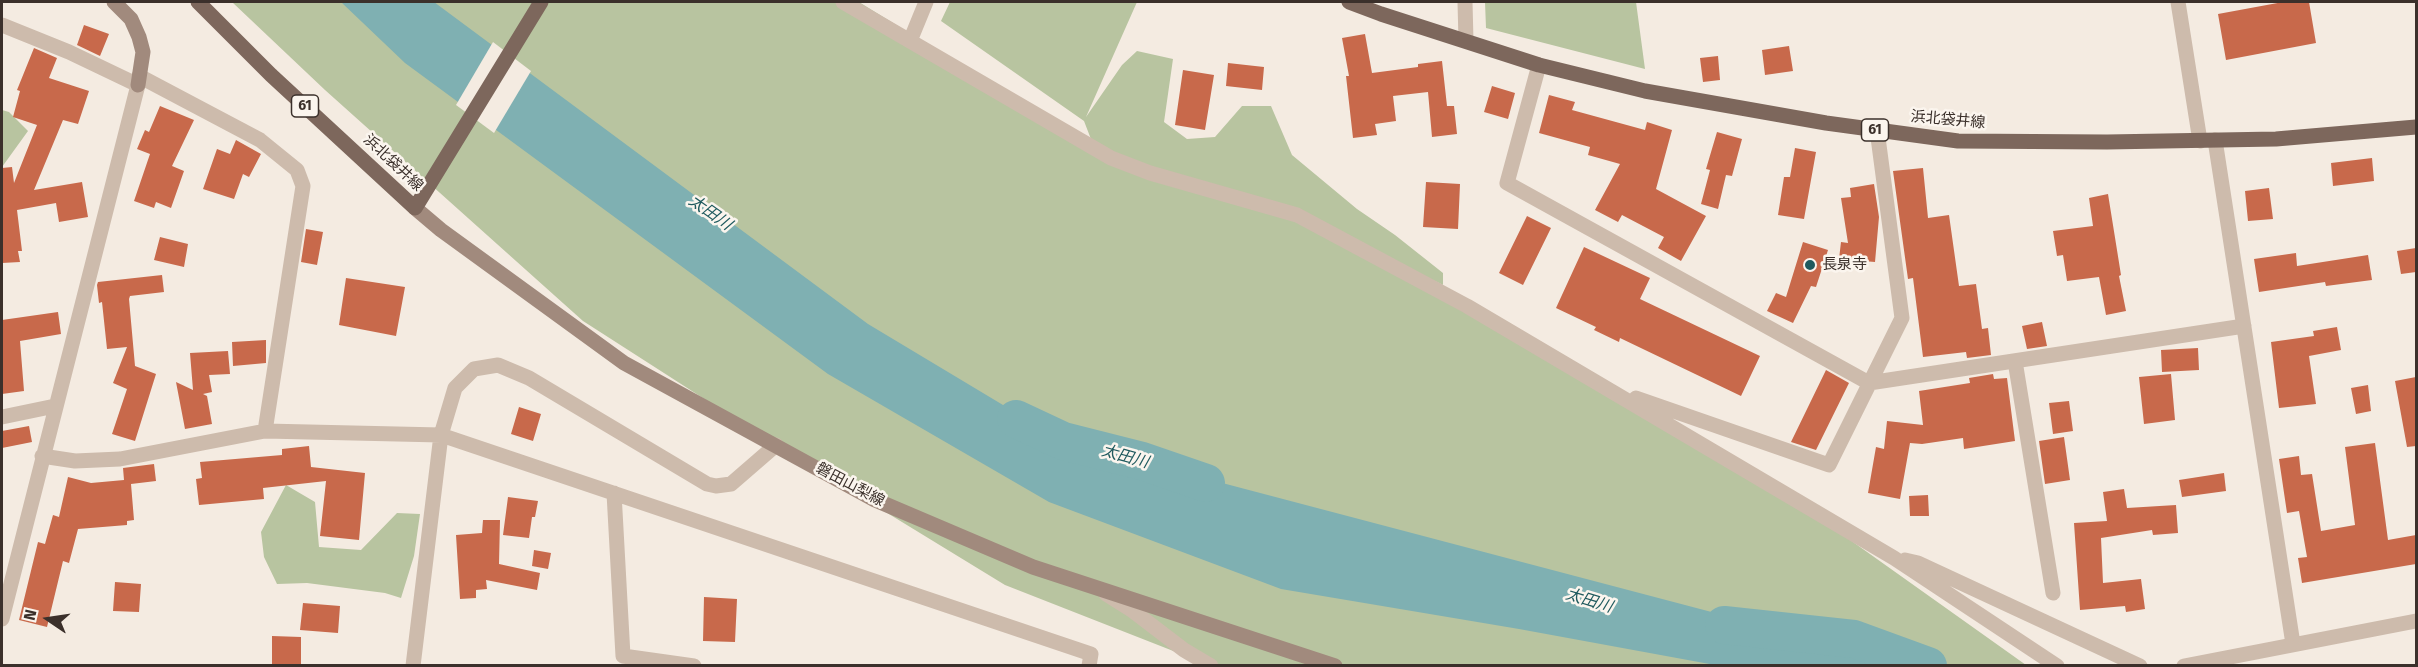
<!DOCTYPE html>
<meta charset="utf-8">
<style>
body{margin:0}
#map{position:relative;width:2418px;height:667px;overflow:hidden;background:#f4ebe1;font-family:"Fira Sans",sans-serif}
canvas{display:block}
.frame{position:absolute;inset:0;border:3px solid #3b302b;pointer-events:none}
.north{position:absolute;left:18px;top:589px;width:60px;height:60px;-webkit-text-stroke:4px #fbf5ee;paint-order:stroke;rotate:283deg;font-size:16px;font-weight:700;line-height:24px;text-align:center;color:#3b302b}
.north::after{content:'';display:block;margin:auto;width:21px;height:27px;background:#3b302b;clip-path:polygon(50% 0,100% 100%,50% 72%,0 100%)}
</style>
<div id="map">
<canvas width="2418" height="667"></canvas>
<div class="frame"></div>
<div class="north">N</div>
</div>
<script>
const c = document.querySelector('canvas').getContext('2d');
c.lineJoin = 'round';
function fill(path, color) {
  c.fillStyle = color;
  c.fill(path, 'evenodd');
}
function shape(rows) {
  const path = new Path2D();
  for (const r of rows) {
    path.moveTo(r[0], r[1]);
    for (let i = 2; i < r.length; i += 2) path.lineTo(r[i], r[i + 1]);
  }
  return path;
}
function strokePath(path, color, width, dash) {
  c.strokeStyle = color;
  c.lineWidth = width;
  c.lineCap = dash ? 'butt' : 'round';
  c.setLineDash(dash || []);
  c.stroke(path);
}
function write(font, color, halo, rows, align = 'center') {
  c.font = font + ' "Fira Sans","Noto Sans JP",sans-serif';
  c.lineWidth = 5;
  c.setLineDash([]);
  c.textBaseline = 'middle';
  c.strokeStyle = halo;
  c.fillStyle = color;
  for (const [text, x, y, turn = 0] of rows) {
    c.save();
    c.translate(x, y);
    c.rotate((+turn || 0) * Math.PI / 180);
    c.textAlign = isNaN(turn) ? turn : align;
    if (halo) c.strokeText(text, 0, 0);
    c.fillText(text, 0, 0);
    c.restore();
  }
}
fill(shape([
 [232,2,859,2,1094,147,1084,121,941,21,950,2,1137,2,1086,117,1122,65,1137,51,1173,59,1164,122,1187,139,1215,137,1242,106,1271,106,1292,155,1357,209,1395,235,1443,273,1443,285,1310,222,1794,500,2026,665,1209,665,1005,585,776,445,583,321,325,90],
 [1485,2,1636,2,1645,69,1486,28],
 [2,110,9,112,28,131,2,167],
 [286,485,315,502,319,547,361,550,397,513,420,514,414,556,401,598,385,593,307,583,277,584,264,557,261,532]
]), '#b8c4a0');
fill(shape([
 [341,2,434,2,868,324,1063,441,1776,629,1916,661,1926,665,1715,665,1519,629,1281,589,1049,502,828,374,405,63]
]), '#7fb0b2');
fill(shape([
 [493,42,531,71,494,133,456,105]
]), '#f4ebe1');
strokePath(shape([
 [1016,419,1063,441,1142,461,1206,483],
 [1724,625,1854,639,1928,666]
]), '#7fb0b2', 38);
fill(shape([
 [2283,2,2309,2,2316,43,2226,60,2218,14],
 [84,25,109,34,100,56,77,45],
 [1365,34,1372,73,1418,67,1418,64,1442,61,1447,106,1454,106,1457,134,1432,137,1428,92,1393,96,1396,121,1375,124,1377,135,1353,138,1346,76,1349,76,1342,38],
 [1789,46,1793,71,1765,75,1762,50],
 [34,48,57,58,49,78,89,91,78,124,63,120,34,190,82,182,88,217,59,222,56,203,17,210,22,251,18,251,20,262,2,263,2,168,12,167,14,183,37,125,13,117,20,91,17,90],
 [1718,56,1720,80,1703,82,1700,58],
 [1228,63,1264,67,1262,90,1226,86],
 [1183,70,1214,75,1205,130,1175,125],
 [1492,86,1515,93,1508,119,1484,112],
 [1549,95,1575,102,1572,110,1645,130,1647,122,1672,130,1656,189,1706,216,1681,261,1658,248,1664,237,1622,215,1618,222,1595,210,1620,164,1588,155,1590,147,1539,133],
 [160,106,194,120,172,166,184,171,171,208,156,202,154,208,134,201,150,154,137,149,145,130,149,132],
 [1717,132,1742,139,1732,176,1726,175,1718,209,1701,204,1710,170,1706,169],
 [236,140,261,154,249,177,243,174,234,199,203,189,217,149,230,154],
 [1795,148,1816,152,1804,219,1778,215,1784,177,1790,177],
 [2372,158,2374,181,2333,186,2331,163],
 [1923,168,1928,218,1949,215,1959,286,1976,284,1982,329,1988,328,1991,355,1967,358,1966,352,1923,357,1913,278,1908,279,1893,171],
 [1426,182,1460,184,1458,229,1423,227],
 [1874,184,1879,217,1875,262,1839,259,1841,242,1848,243,1841,198,1851,197,1850,188],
 [2269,188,2273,219,2248,221,2245,191],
 [2108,194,2121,275,2119,276,2126,311,2106,315,2099,277,2067,281,2063,255,2057,256,2053,231,2093,226,2089,198],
 [1527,216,1551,228,1523,285,1499,273],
 [306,229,323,232,317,265,301,262],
 [160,237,188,244,184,267,154,260],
 [1803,242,1828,250,1816,287,1811,286,1793,323,1767,311,1776,293,1786,297],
 [1584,247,1650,278,1640,299,1760,356,1741,396,1620,338,1619,342,1594,330,1596,327,1556,308],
 [2416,248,2416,272,2401,274,2397,251],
 [2296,253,2297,266,2368,255,2372,280,2326,286,2325,282,2259,292,2254,259],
 [162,275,164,292,130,296,129,299,135,366,156,374,135,441,112,434,127,389,113,383,127,347,107,349,102,302,99,303,97,285,98,282],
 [346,278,405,287,396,336,339,325],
 [58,312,61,334,20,341,24,391,2,394,2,320],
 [2042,322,2047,346,2027,349,2022,326],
 [2337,327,2341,350,2309,356,2316,404,2279,408,2271,342,2314,336,2313,331],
 [266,340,266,363,233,366,232,342],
 [2198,348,2199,370,2162,372,2161,350],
 [228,351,230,374,209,375,212,392,203,394,207,396,212,424,185,429,176,382,193,390,190,353],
 [1826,370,1849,383,1816,450,1791,442],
 [1993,374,1994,379,2007,378,2015,441,1964,449,1963,438,1922,444,1910,443,1900,499,1868,493,1876,447,1884,449,1887,421,1923,425,1919,391,1970,383,1969,378],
 [2171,374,2175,420,2144,424,2139,377],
 [2416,377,2416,446,2407,447,2395,381],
 [2368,385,2371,411,2356,414,2351,388],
 [2069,401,2073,431,2053,434,2049,403],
 [519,407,541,414,533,441,511,434],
 [29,426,32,442,2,448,2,431],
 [2064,437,2070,480,2045,484,2039,441],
 [2375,443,2388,540,2416,535,2416,564,2302,583,2298,558,2307,557,2299,511,2287,513,2279,459,2299,456,2301,475,2312,474,2321,531,2355,525,2345,447],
 [309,446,311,467,365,473,359,540,320,536,326,481,263,488,264,499,199,505,196,479,202,478,200,462,282,455,282,449],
 [154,464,156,481,131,484,134,520,127,521,127,525,78,529,69,563,63,561,47,627,19,620,38,542,45,544,53,515,59,517,68,477,91,483,124,480,123,468],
 [2224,473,2226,491,2182,497,2179,480],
 [2124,489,2127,508,2176,505,2178,533,2153,535,2152,530,2101,538,2103,583,2141,579,2145,609,2126,612,2125,606,2080,610,2074,523,2107,521,2103,492],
 [1928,495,1929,516,1910,516,1909,496],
 [508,497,538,501,535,517,532,517,529,538,503,535],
 [483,520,500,520,499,564,540,573,537,590,486,580,487,589,476,590,476,598,460,599,456,535,482,533],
 [534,550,551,553,548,569,532,566],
 [115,582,141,584,139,612,113,611],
 [704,597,737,599,735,642,703,641],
 [303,603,340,606,338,633,300,630],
 [272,636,301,637,301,666,272,666]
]), '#c8694b');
strokePath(shape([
 [843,2,1111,158,1150,173,1297,215,1467,306,1894,558,2057,666],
 [1465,2,1466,41],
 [2178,2,2200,141],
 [2,25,69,52,138,85,2,619],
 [910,41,926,2],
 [1539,65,1507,183,1869,383,2244,326],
 [139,76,260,140,297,170,303,186,265,431],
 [2215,140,2293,644],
 [2015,361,2053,593],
 [1636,398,1829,465,1902,318,1877,130],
 [2,417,55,406],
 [42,456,75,461,120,459,265,431,441,435,1091,654,1089,666],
 [614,493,623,656,694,666],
 [1905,560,1918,563,2140,666],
 [1106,594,1133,611,1184,650,1211,666],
 [413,666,441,435,455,388,474,369,498,365,529,378,707,484,716,486,731,484,776,445],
 [2184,666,2416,621]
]), '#cdbbac', 15);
strokePath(shape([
 [114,2,131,19,139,37,143,52,138,85],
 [415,208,441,230,624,363,873,499,1033,567,1335,666]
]), '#a18a7d', 15);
strokePath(shape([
 [198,2,271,75,415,208,541,2],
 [1349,2,1381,14,1539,65,1645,91,1826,123,1958,141,2107,142,2276,139,2416,127]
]), '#7d675c', 15);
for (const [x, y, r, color] of [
 [1810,265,6,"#1f5a5e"]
]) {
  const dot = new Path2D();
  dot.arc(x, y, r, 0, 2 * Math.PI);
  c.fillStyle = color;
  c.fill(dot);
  strokePath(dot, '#fbf5ee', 2);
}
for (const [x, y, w] of [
 [305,106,27],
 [1875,130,27]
]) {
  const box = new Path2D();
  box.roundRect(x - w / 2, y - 11, w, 22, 4.5);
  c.fillStyle = '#fbf5ee';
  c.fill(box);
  strokePath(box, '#3b302b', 1.5);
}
write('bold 14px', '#3b302b', null, [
 ["61",305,106],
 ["61",1875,130]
]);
write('15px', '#3b302b', '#fbf5ee', [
 ["浜北袋井線",1948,120,5],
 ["浜北袋井線",393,163,43],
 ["磐田山梨線",850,485,28]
]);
write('15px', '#3b302b', '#fbf5ee', [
 ["長泉寺",1822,265]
], 'left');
write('italic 16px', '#1f5a5e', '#fbf5ee', [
 ["太田川",710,213,35],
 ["太田川",1125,457,15],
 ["太田川",1589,601,17]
]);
</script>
